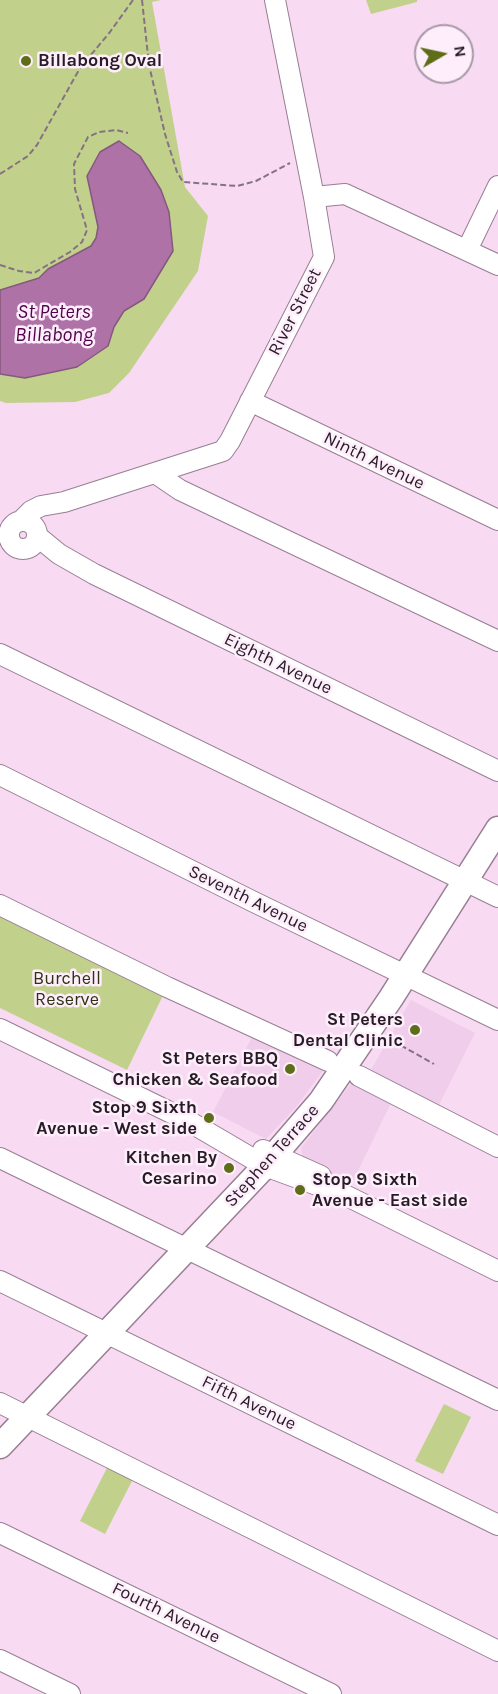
<!DOCTYPE html>
<style>
body{margin:0}
#map{position:relative;width:498px;height:1694px;overflow:hidden;background:#f8dbf3;font-family:Karla,sans-serif}
canvas{display:block}
.north{position:absolute;left:414px;top:24px;width:60px;height:60px;box-sizing:border-box;background:#feedfb;border:2px solid #a899a5;border-radius:50%;rotate:81deg;font-size:16px;font-weight:700;line-height:24px;text-align:center;color:#261c25}
.north::after{content:'';display:block;margin:auto;width:21px;height:27px;background:#5e6d17;clip-path:polygon(50% 0,100% 100%,50% 72%,0 100%)}
</style>
<div id="map">
<canvas width="498" height="1694"></canvas>
<div class="north">N</div>
</div>
<script>
const c = document.querySelector('canvas').getContext('2d');
c.lineJoin = 'round';
function fill(path, color) {
  c.fillStyle = color;
  c.fill(path, 'evenodd');
}
function shape(rows) {
  const path = new Path2D();
  for (const r of rows) {
    if (r.length === 3) {
      path.moveTo(r[0] + r[2], r[1]);
      path.arc(r[0], r[1], r[2], 0, 2 * Math.PI);
      continue;
    }
    path.moveTo(r[0], r[1]);
    for (let i = 2; i < r.length; i += 2) path.lineTo(r[i], r[i + 1]);
  }
  return path;
}
function strokePath(path, color, width, dash) {
  c.strokeStyle = color;
  c.lineWidth = width;
  c.lineCap = dash ? 'butt' : 'round';
  c.setLineDash(dash || []);
  c.stroke(path);
}
function write(font, color, halo, rows, align = 'center') {
  c.font = font + ' Karla,sans-serif';
  c.lineWidth = 5;
  c.setLineDash([]);
  c.textBaseline = 'middle';
  c.strokeStyle = halo;
  c.fillStyle = color;
  for (const [text, x, y, turn = 0] of rows) {
    c.save();
    c.translate(x, y);
    c.rotate((+turn || 0) * Math.PI / 180);
    c.textAlign = isNaN(turn) ? turn : align;
    if (halo) c.strokeText(text, 0, 0);
    c.fillText(text, 0, 0);
    c.restore();
  }
}
fill(shape([
 [411,1000,475,1033,438,1107,368,1075],
 [254,1033,325,1068,297,1106,266,1139,213,1112],
 [353,1081,392,1101,353,1181,304,1163,301,1148]
]), '#f0cdea');
fill(shape([
 [0,0,161,0,152,2,185,187,208,216,198,271,129,373,109,393,75,402,6,403,0,401],
 [366,0,417,0,417,2,371,14],
 [0,905,167,987,127,1070,0,1008],
 [444,1404,471,1417,443,1474,415,1461],
 [108,1466,133,1479,105,1534,80,1521]
]), '#c1d18c');
const water = shape([
 [119,141,140,156,161,190,169,212,173,251,144,299,124,311,114,327,108,346,77,367,25,378,0,374,0,290,39,278,48,269,91,246,96,238,98,227,87,176,100,152,119,141]
]);
fill(water, '#ae72a6');
strokePath(water, '#85587f', 1.5);
const minor = shape([
 [314,197,345,194,498,265],
 [467,250,498,186],
 [250,401,498,520],
 [155,473,180,490,498,641],
 [21,521,31,511,41,506,64,502,223,451,230,441,324,257,314,197,275,0],
 [23,535,14],
 [37,536,59,554,94,574,498,771],
 [0,654,498,897],
 [0,775,254,902,498,1020],
 [0,905,167,987,328,1061],
 [0,1029,190,1122,265,1166,347,1196,498,1271],
 [359,1076,498,1147],
 [263,1150,321,1176],
 [0,1158,498,1400],
 [0,1281,498,1525],
 [0,1403,498,1651],
 [0,1533,331,1694],
 [0,1660,70,1694]
]);
const major = shape([
 [0,1446,265,1166,321,1101,391,998,498,829]
]);
strokePath(minor, '#987e93', 22);
strokePath(major, '#987e93', 27);
strokePath(shape([
 [142,0,149,65,165,134,177,172,183,182,237,186,256,181,290,163],
 [0,174,28,156,37,145,80,68,110,32,133,0],
 [0,265,19,271,34,273,70,252,82,242,87,230,75,189,74,164,88,137,99,132,116,130,128,133],
 [393,1041,434,1064],
 [383,1043,393,1041,389,1034]
]), '#857282', 2, [6, 3]);
strokePath(minor, '#fff', 20);
strokePath(major, '#fff', 24);
for (const [x, y, r, color] of [
 [26,61,6,"#5e6d17"],
 [415,1030,6,"#5e6d17"],
 [290,1069,6,"#5e6d17"],
 [209,1118,6,"#5e6d17"],
 [229,1168,6,"#5e6d17"],
 [300,1190,6,"#5e6d17"]
]) {
  const dot = new Path2D();
  dot.arc(x, y, r, 0, 2 * Math.PI);
  c.fillStyle = color;
  c.fill(dot);
  strokePath(dot, '#feedfb', 2);
}
write('bold 18px', '#261c25', '#feedfb', [
 ["Billabong Oval",38,61,"left"],
 ["St Peters",403,1020],
 ["Dental Clinic",403,1041],
 ["St Peters BBQ",278,1059],
 ["Chicken & Seafood",278,1080],
 ["Stop 9 Sixth",197,1108],
 ["Avenue - West side",197,1129],
 ["Kitchen By",217,1158],
 ["Cesarino",217,1179],
 ["Stop 9 Sixth",312,1180,"left"],
 ["Avenue - East side",312,1201,"left"]
], 'right');
write('18px', '#261c25', '#feedfb', [
 ["River Street",295,312,-63],
 ["Ninth Avenue",374,461,26],
 ["Eighth Avenue",278,664,26],
 ["Seventh Avenue",248,899,26],
 ["Stephen Terrace",272,1156,-48],
 ["Fifth Avenue",249,1403,26],
 ["Fourth Avenue",166,1613,26]
]);
write('18px', '#2d3413', '#feedfb', [
 ["Burchell",67,979],
 ["Reserve",67,1000]
]);
write('italic 20px', '#51034c', '#feedfb', [
 ["St Peters",54,312],
 ["Billabong",54,335]
]);
</script>
